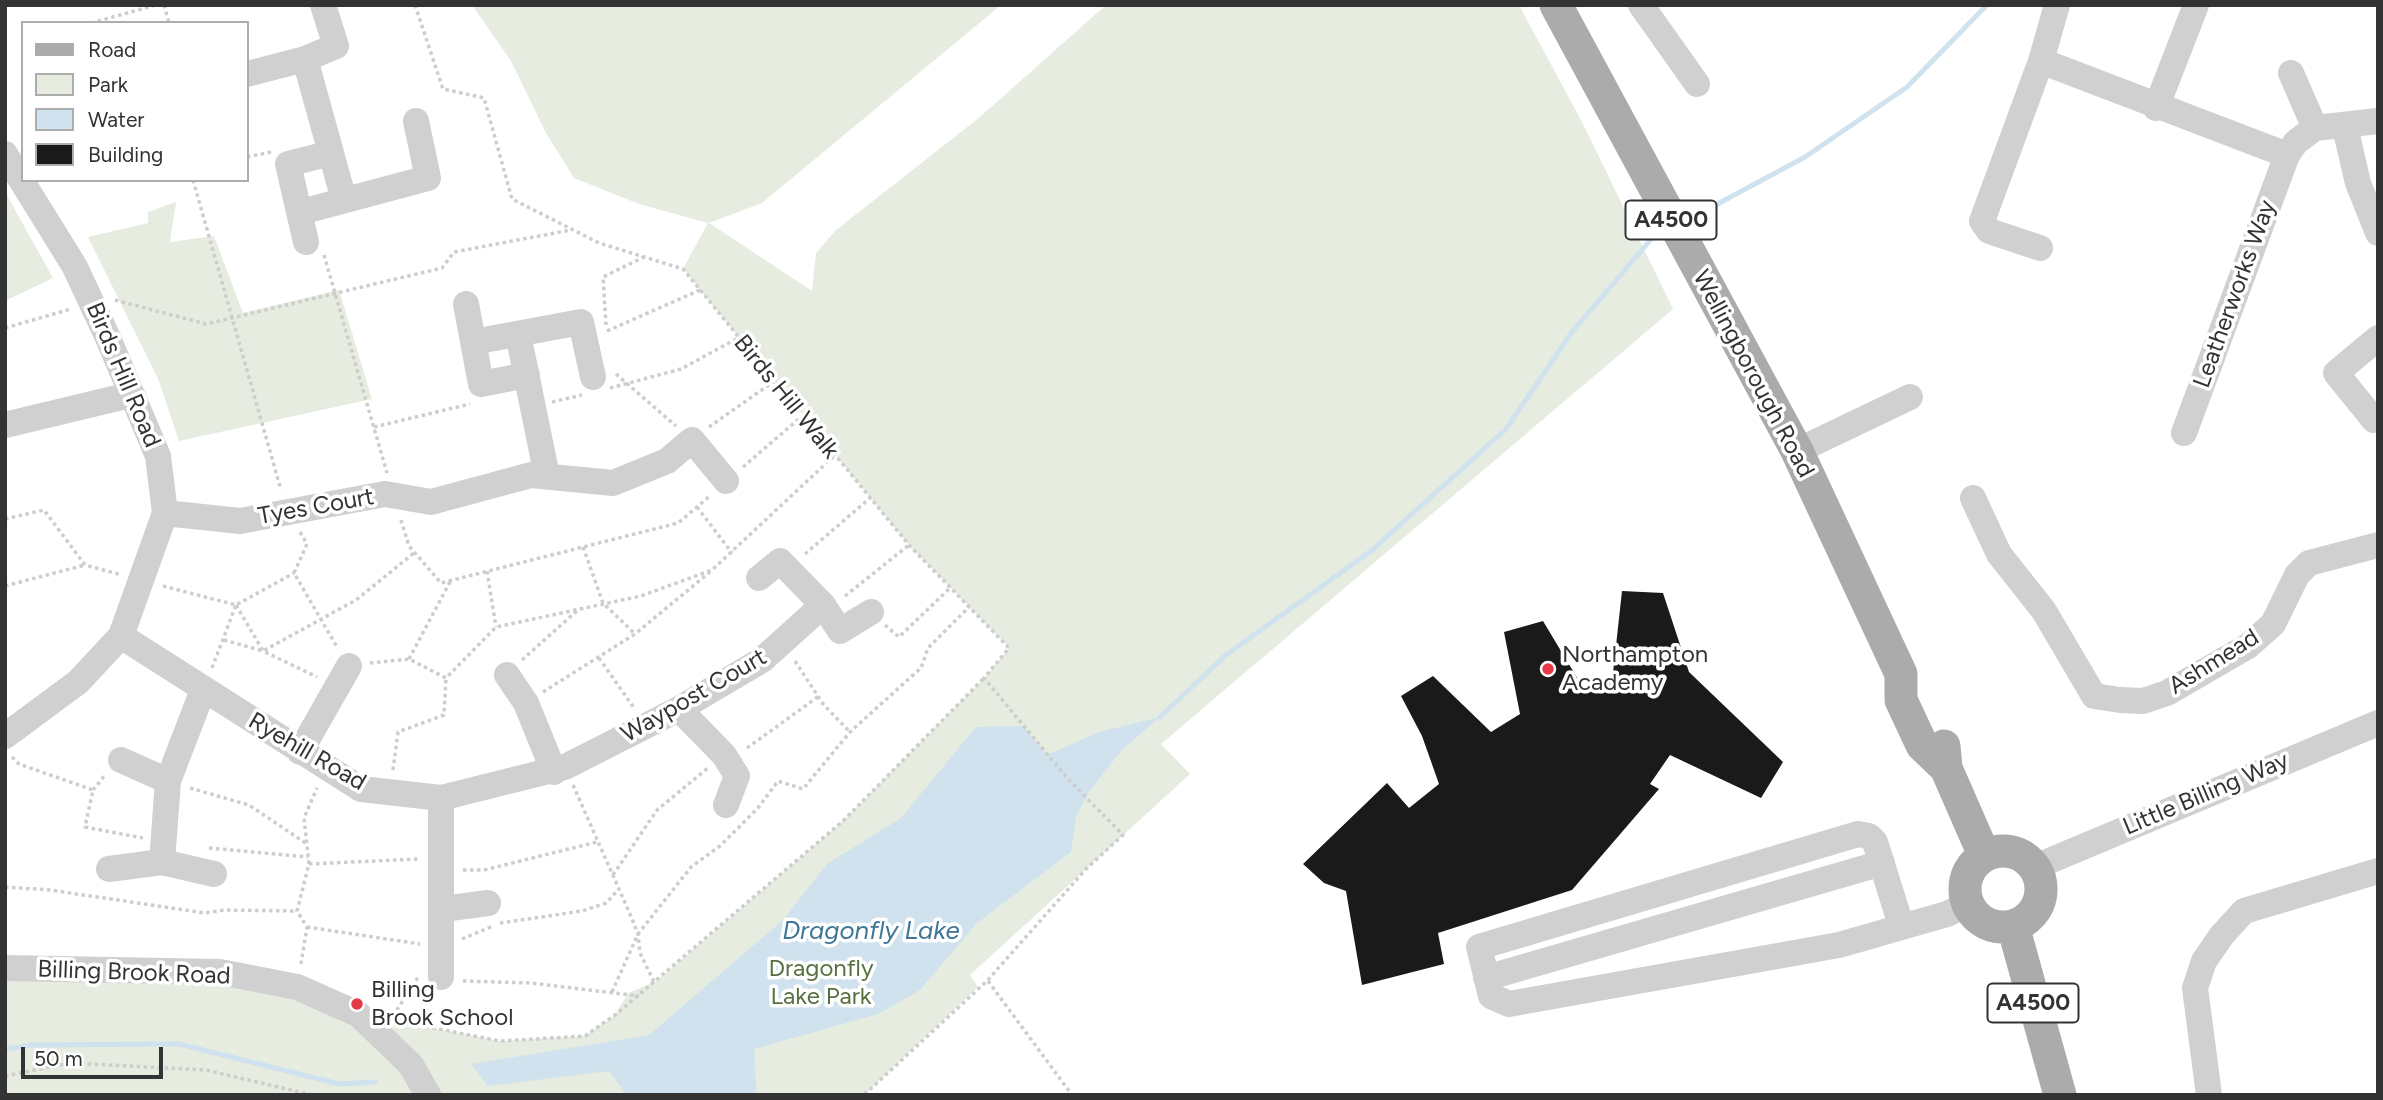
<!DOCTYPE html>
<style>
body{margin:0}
#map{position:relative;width:2383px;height:1100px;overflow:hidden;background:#fff;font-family:Figtree,sans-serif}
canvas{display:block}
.frame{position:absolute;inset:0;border:7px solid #333;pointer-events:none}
.legend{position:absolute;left:21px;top:21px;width:228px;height:161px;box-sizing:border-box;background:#fff;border:2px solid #adadad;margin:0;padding:9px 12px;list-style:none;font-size:21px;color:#333}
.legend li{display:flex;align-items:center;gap:14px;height:35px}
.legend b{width:35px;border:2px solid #adadad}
.scale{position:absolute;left:21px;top:1047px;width:142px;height:32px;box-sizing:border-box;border:4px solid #333;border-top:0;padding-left:9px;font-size:21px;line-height:24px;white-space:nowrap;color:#333;-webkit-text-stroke:5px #fff;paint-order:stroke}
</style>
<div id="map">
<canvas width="2383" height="1100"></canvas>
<div class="frame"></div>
<ul class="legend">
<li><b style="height:9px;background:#ababab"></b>Road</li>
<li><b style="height:19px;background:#e6ecdf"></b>Park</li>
<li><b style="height:19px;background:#cfe2ee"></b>Water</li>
<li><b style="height:19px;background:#1a1a1a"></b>Building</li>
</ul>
<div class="scale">50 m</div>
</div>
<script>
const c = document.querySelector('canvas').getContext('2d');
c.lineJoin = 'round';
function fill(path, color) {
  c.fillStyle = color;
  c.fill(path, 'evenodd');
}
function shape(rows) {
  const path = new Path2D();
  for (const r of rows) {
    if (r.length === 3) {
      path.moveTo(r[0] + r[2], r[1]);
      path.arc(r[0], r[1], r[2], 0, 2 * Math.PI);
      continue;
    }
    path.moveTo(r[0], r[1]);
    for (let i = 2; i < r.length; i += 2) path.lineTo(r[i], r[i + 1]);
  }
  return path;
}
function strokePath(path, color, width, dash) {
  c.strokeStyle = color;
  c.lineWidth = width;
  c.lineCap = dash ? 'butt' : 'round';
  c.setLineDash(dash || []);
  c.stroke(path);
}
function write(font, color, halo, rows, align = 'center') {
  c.font = font + ' Figtree,sans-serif';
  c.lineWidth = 7;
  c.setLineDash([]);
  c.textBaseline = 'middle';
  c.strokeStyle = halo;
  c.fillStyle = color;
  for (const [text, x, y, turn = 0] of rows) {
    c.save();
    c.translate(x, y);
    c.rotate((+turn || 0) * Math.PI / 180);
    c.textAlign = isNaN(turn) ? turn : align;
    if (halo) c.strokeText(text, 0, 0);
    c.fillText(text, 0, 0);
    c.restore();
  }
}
fill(shape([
 [472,5,1001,5,762,203,709,223,812,291,816,253,836,230,980,117,1106,5,1519,5,1583,124,1673,309,1161,744,1190,774,970,975,978,987,864,1095,5,1095,5,968,220,972,358,1014,500,1041,585,1036,615,1015,628,993,655,982,843,821,984,678,1009,648,909,545,683,269,708,223,639,204,574,178,546,133,511,61],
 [5,192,53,278,5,301],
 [176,202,170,242,214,236,243,313,339,290,372,399,179,441,159,381,88,237,148,223,148,212]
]), '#e6ecdf');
fill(shape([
 [1160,717,1121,751,1089,792,1076,816,1071,852,977,923,920,990,878,1014,754,1049,756,1091,753,1095,627,1095,609,1071,488,1086,471,1064,649,1035,783,920,827,864,901,818,976,727,1023,726,1047,755,1099,732]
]), '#cfe2ee');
strokePath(shape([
 [1684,222,1805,157,1907,87,1987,5],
 [1160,717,1226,655,1371,551,1506,429,1572,332,1652,238,1666,231],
 [5,1049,31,1045,179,1044,339,1084,375,1082]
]), '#cfe2ee', 5);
fill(shape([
 [1622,591,1663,593,1689,672,1783,762,1761,798,1670,755,1650,784,1659,789,1572,890,1438,933,1444,964,1362,985,1346,891,1324,883,1303,864,1387,783,1409,808,1439,784,1422,736,1401,696,1433,676,1491,732,1520,714,1504,632,1543,621,1585,691,1612,682]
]), '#1a1a1a');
strokePath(shape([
 [164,5,169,23],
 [415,5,443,89,484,98,512,199,599,243,683,269,909,545,1009,648,984,678,1068,779,1123,835,1086,869,987,981,864,1095],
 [91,23,156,5],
 [247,157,271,152],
 [193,180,281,490],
 [324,255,387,473],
 [115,300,206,324,442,268,454,252,571,230],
 [606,325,603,277,644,257],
 [5,328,71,309],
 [607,331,700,290],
 [616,374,676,426],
 [610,388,681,369,738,338],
 [552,402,582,395],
 [374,427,470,404],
 [709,427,773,382],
 [743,467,801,417],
 [697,507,732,553],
 [5,519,44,510,85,565,122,575],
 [401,520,409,546,441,583,678,523,711,495],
 [300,532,307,544,294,573,337,647],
 [583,547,603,603,634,633],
 [805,554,870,498],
 [487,571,496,627],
 [5,586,85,565],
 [163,586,236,605,294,573],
 [845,596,909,545],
 [236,605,263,651,317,677],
 [885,625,899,637,950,588],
 [224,640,263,651,356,600,414,553],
 [599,658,634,708],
 [409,659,451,580],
 [522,660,579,609],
 [795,661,823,704,850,732],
 [370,663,409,659,446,678,496,627,641,596,712,570,834,456],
 [212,668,236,605],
 [543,692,635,634,710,572],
 [747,748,819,696],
 [12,757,19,764,93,790,85,827,143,838],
 [393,770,398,732,444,715,446,678],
 [573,785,630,914,638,934,640,953,654,982],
 [190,788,249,805,307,844],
 [93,790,105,775],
 [209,848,308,857],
 [309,864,419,859],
 [463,870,484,870,597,842],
 [613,875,657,810,708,768],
 [5,887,50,890,205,913,224,910,297,911],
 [500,923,582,911,606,903,619,889],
 [307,927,420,944],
 [462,939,493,926],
 [301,964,307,927,297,911,309,864,304,818,317,788],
 [463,981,531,983,639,996],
 [988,981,1072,1095],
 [612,992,638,934,691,867,720,846,758,808,778,781,803,789,850,732,921,668,928,648,969,607],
 [393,1016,417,979,421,978],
 [398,1021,500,1041,585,1036,615,1015,843,821,984,678],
 [5,1076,71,1063,206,1070,312,1095]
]), '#cdcdcd', 3.5, [3.5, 3.5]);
strokePath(shape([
 [1641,5,1697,84],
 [305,59,344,200],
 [2041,61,2287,155],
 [2291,73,2315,128],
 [247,74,305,59,336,46,323,5],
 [2156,108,2196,5],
 [2345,127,2358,183,2378,233],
 [5,154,75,267,108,338,158,456,165,513,121,636,78,682,5,736],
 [301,212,428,178,416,121],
 [306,242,288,164,331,153],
 [2040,248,1989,231,1982,221,2041,61,2057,5],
 [466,304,481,384,527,375],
 [518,334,547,476],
 [473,342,581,322,593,377],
 [2374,420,2336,373,2378,338],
 [5,425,130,395],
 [2184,433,2287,155,2296,142,2315,128,2378,121],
 [1797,451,1910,397],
 [1973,498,1999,554,2044,611,2094,696,2120,700,2143,701,2167,693,2248,646,2273,624,2297,575,2309,563,2378,545],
 [165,513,240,521,385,494,431,502,531,475,613,483,667,461,692,440,726,481],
 [759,578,780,561,823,605,840,631,871,612],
 [121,636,361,789,441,798,565,767,679,709,762,660,823,605],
 [507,675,526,703,554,772],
 [679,709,724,755,737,776,726,805],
 [300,752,349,666],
 [121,760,168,781],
 [441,798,441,977],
 [162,862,168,781,203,690],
 [2035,867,2378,723],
 [109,869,162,862,214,874],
 [443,909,488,903],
 [1901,925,1875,842,1869,836,1858,834,1479,947,1491,996,1509,1004,1839,945,1947,914,1967,904],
 [5,968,220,972,297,987,358,1014,411,1065,428,1095],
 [1486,978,1882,863],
 [2209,1095,2195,988,2204,961,2222,935,2244,911,2378,871]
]), '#d0d0d0', 26);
strokePath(shape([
 [1556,5,1797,451,1901,674,1901,700,1922,745,1946,768],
 [1944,746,1946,768,1984,855],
 [2003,889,38],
 [2013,926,2060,1095]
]), '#ababab', 33);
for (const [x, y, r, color] of [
 [1548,669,7,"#e63946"],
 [357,1004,7,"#e63946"]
]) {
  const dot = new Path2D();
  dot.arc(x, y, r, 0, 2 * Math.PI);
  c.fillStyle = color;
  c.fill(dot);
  strokePath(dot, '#fff', 2.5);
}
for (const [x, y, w] of [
 [1671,220,91],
 [2033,1003,91]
]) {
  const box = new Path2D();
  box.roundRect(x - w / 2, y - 19.5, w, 39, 5);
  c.fillStyle = '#fff';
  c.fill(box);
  strokePath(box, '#333', 2);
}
write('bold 23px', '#333', null, [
 ["A4500",1671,220],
 ["A4500",2033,1003]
]);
write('24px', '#333', '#fff', [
 ["Leatherworks Way",2235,294,-70],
 ["Wellingborough Road",1753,374,62],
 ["Birds Hill Road",123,375,67],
 ["Birds Hill Walk",786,397,51],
 ["Tyes Court",316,507,-10],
 ["Ashmead",2214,662,-32],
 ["Waypost Court",694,696,-30],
 ["Ryehill Road",307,752,30],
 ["Little Billing Way",2206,794,-23],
 ["Billing Brook Road",134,973,2]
]);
write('24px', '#333', '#fff', [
 ["Northampton",1562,655],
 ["Academy",1562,683],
 ["Billing",371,990],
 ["Brook School",371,1018]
], 'left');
write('24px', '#56703f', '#fff', [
 ["Dragonfly",821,969],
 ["Lake Park",821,997]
]);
write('italic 26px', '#3f7597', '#fff', [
 ["Dragonfly Lake",871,931]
]);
</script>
